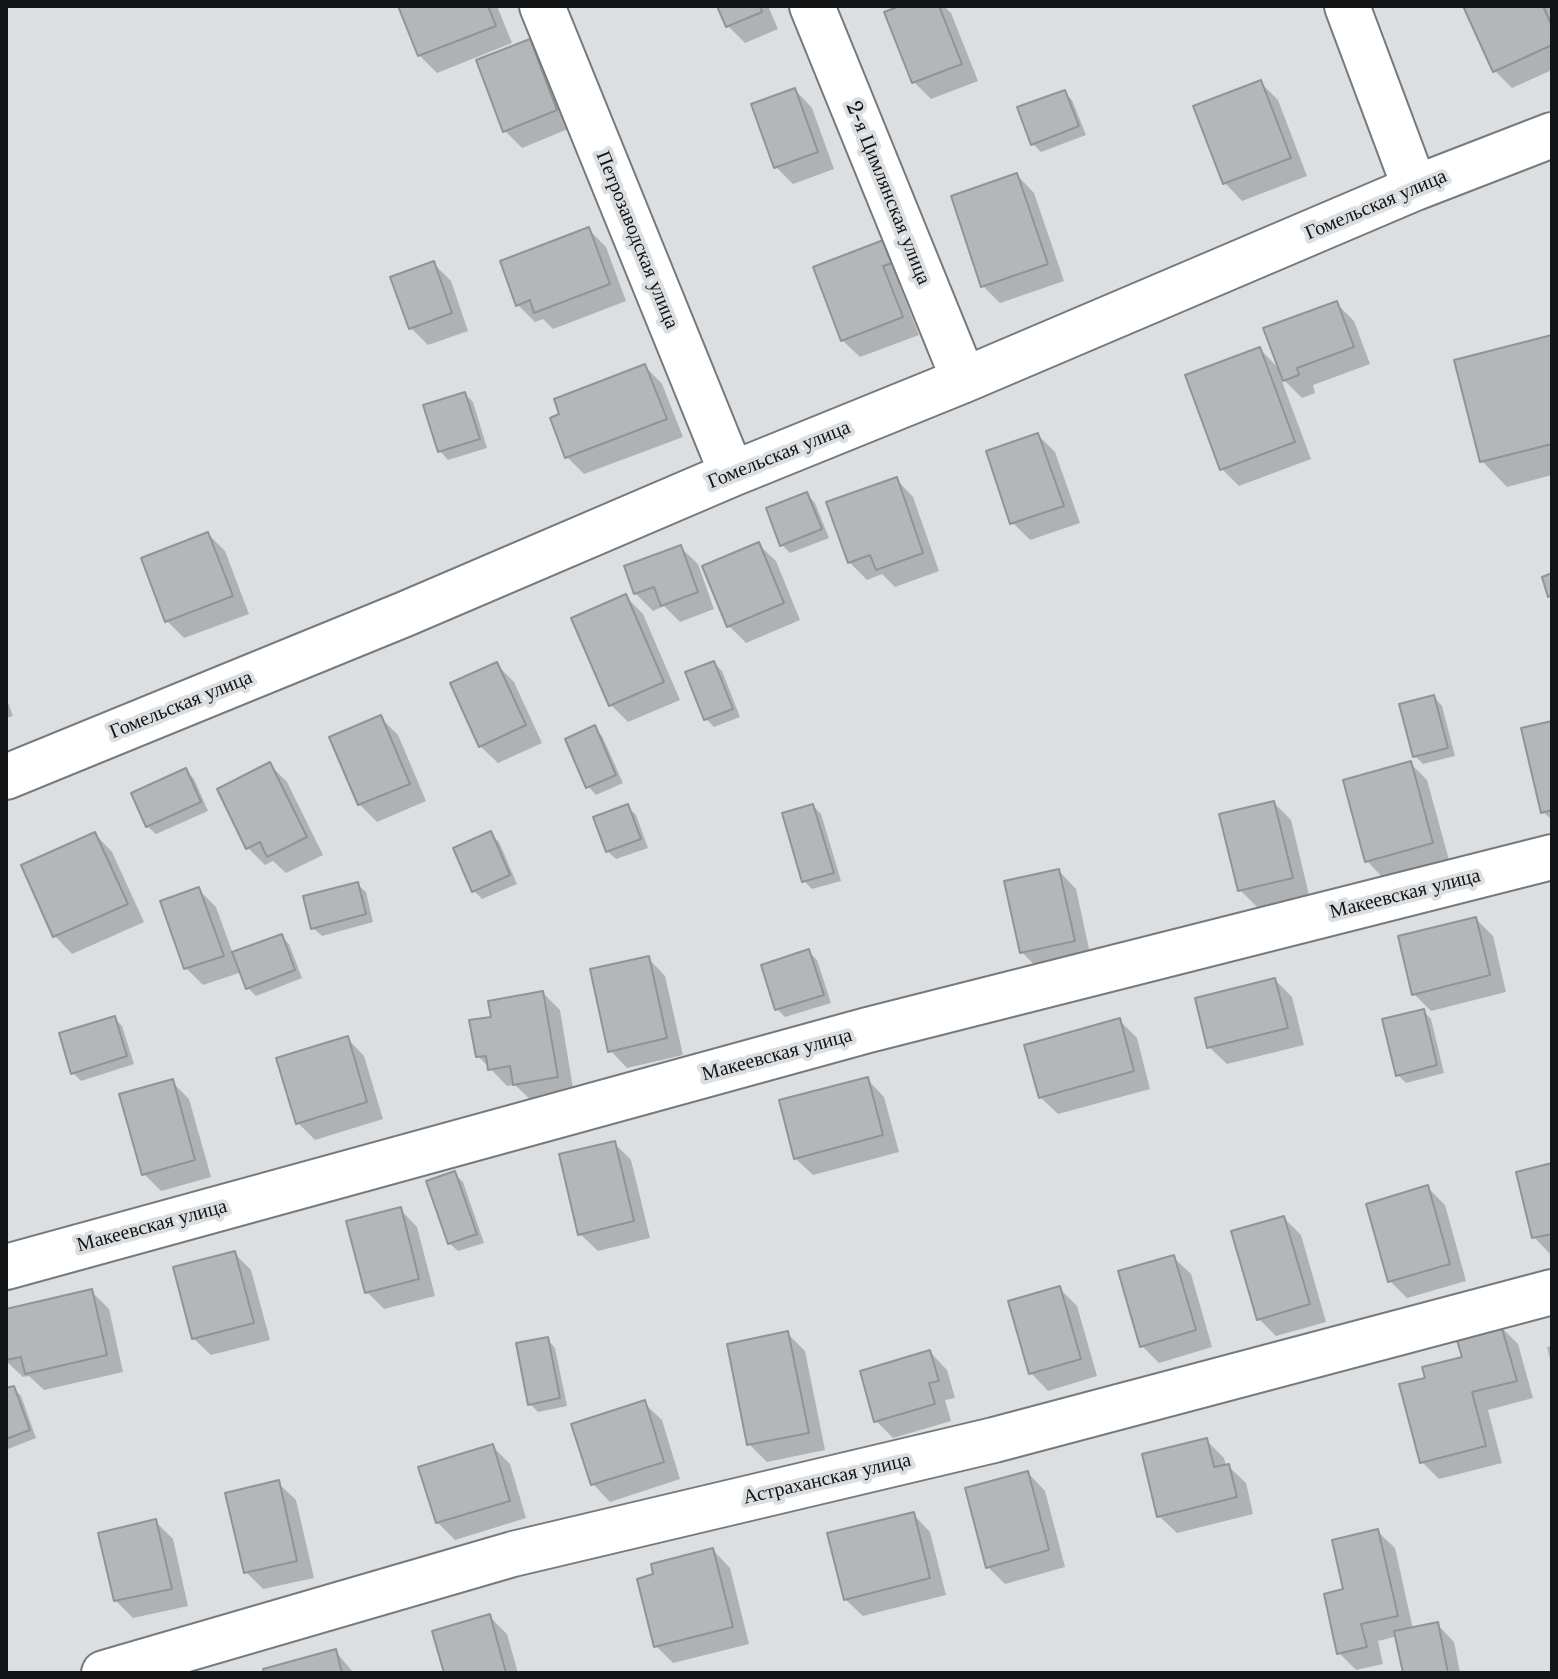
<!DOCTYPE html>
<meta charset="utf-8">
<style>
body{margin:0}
#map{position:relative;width:1558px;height:1679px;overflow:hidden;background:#dbdfe1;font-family:"Libre Baskerville",serif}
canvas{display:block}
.frame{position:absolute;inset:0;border:8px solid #121314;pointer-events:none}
</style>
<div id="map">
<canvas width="1558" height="1679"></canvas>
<div class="frame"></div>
</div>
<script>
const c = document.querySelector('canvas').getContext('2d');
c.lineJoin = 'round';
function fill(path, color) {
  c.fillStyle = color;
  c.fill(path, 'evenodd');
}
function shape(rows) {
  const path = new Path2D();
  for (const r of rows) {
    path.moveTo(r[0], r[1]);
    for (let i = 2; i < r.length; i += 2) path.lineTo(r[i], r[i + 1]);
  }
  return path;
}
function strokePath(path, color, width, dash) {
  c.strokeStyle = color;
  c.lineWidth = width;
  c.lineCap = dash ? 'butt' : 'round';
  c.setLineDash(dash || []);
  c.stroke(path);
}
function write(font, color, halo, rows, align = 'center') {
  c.font = font + ' "Libre Baskerville",serif';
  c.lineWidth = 8;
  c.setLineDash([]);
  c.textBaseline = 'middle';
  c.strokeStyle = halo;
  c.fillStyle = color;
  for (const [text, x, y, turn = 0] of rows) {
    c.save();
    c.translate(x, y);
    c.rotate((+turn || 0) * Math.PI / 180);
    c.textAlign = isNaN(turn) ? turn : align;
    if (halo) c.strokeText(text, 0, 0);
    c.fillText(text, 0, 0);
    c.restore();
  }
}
fill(shape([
 [400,6,497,6,512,43,437,73,419,55],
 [719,6,768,6,778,29,745,43,728,26],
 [906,6,944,6,951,13,978,81,931,99,914,82],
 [1465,6,1550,6,1552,70,1512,88,1495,71],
 [529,42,547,59,573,127,522,148,505,131],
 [1261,83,1278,100,1307,176,1242,201,1225,183,1196,107],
 [795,90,812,108,834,169,793,184,776,167],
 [1064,92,1072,100,1086,135,1041,152,1032,143],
 [1017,175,1034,193,1064,281,1000,303,983,286],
 [589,230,606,247,626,301,553,329,543,319,535,322,518,305],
 [886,241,911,279,899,284,919,335,860,357,842,340],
 [433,263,451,281,468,331,428,345,411,328],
 [1336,303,1354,321,1370,364,1313,385,1315,393,1302,398,1280,376,1311,459,1239,486,1221,468,1260,349,1281,371],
 [1552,337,1552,475,1507,487,1482,461],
 [645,366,662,384,683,437,584,474,567,457],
 [465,394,473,402,487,448,448,460,440,451],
 [1038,435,1055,452,1080,523,1030,540,1012,522],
 [896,479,913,497,939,571,895,587,882,574,867,580,849,562],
 [807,494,815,503,829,538,790,553,782,545],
 [208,534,225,551,249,614,184,638,167,621],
 [758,544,776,561,800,620,746,643,729,626],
 [680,547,698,564,714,609,680,622,664,606,653,611,635,593],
 [626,597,643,614,680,700,628,722,611,705],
 [714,663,722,671,740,717,714,727,706,719],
 [496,664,514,682,542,743,498,763,480,746],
 [6,697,13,716,6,718],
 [1434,697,1442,706,1455,756,1423,764,1415,756],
 [381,718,398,735,426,801,377,822,359,804],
 [1552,723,1552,820,1543,812],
 [594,728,602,736,623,783,596,795,588,786],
 [1410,763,1427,780,1449,860,1384,879,1367,861],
 [270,765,287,782,323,855,286,873,273,861,265,865,247,847],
 [186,771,194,779,208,811,156,834,147,826],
 [1274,803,1291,820,1309,895,1257,907,1240,890],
 [627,806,636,815,648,848,616,859,607,851],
 [813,806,821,814,841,881,812,889,804,881],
 [95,834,112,852,144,922,72,954,55,936,23,866],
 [491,834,499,842,517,884,482,899,474,891],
 [1059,871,1076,889,1091,958,1039,970,1022,952],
 [357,884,366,892,373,922,322,936,313,928],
 [199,890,216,907,233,954,281,936,289,944,302,978,256,996,247,987,242,972,203,985,186,968],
 [1476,919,1493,936,1506,992,1431,1011,1414,994],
 [809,952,817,960,831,1003,785,1017,777,1009],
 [648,958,665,976,683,1055,627,1068,610,1050],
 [1275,980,1292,997,1304,1045,1227,1064,1209,1047],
 [543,993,560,1010,574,1094,532,1101,515,1085,507,1086,478,1056,493,1018],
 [1423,1011,1431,1019,1444,1073,1406,1083,1398,1075],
 [114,1018,122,1026,134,1064,81,1081,73,1073],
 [1119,1020,1137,1038,1150,1089,1058,1114,1040,1097],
 [347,1038,364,1056,383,1119,315,1140,298,1123],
 [867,1079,884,1097,899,1152,813,1175,795,1158],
 [172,1082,189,1099,211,1177,161,1191,144,1174],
 [614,1143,631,1160,650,1238,598,1251,580,1234],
 [1552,1165,1552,1255,1551,1255,1534,1237],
 [455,1174,463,1182,484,1243,458,1251,449,1243],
 [1427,1187,1445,1205,1466,1281,1407,1298,1390,1281],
 [400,1209,417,1227,435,1296,384,1309,367,1292],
 [1284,1218,1301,1235,1326,1322,1276,1336,1259,1319],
 [234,1253,251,1270,270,1340,211,1355,193,1338],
 [1173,1257,1191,1274,1212,1347,1159,1363,1142,1346],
 [1059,1288,1077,1306,1097,1376,1048,1391,1031,1373],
 [91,1291,109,1309,123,1372,44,1390,29,1376,23,1377,6,1361,6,1311],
 [1501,1327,1518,1344,1533,1398,1488,1410,1502,1463,1439,1479,1422,1462,1428,1379,1464,1358],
 [787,1333,805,1351,825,1450,767,1462,749,1444],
 [547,1339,555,1348,567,1406,538,1412,530,1404],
 [1552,1346,1552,1367,1547,1347],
 [930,1352,947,1370,955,1398,945,1400,951,1421,893,1438,876,1421],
 [13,1388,21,1396,36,1438,8,1449,6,1390],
 [644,1403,662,1420,680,1479,610,1502,593,1484],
 [1207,1441,1224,1458,1226,1466,1228,1466,1246,1483,1253,1514,1177,1533,1159,1516],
 [493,1447,510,1464,526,1518,455,1540,437,1522],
 [1028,1473,1045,1491,1065,1567,1005,1584,988,1567],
 [278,1483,296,1500,314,1578,263,1589,246,1572],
 [913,1514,930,1532,946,1595,863,1616,845,1599],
 [156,1522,173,1539,188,1606,133,1618,115,1600],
 [1377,1531,1395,1548,1413,1629,1437,1624,1454,1642,1460,1673,1405,1673,1398,1636,1378,1641,1383,1664,1356,1670,1339,1653,1346,1591],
 [713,1550,730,1568,749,1644,673,1663,656,1646],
 [490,1617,507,1634,518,1673,446,1673],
 [335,1651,354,1673,266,1673]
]), '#0003');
const building = shape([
 [398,6,488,6,496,26,418,56,398,6],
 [717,6,760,6,762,12,726,27,717,6],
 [900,6,939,6,962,64,912,83,884,12,900,6],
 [1463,6,1543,6,1552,26,1552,45,1493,72,1463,6],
 [530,39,557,110,503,132,476,60,530,39],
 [1261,80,1291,158,1223,184,1193,106,1261,80],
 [795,88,818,152,774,168,751,104,795,88],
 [1065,90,1079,126,1031,145,1017,107,1065,90],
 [1017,173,1048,264,981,287,951,196,1017,173],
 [589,227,610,284,534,313,530,300,516,306,500,261,589,227],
 [886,239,895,262,883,266,903,317,841,341,813,267,886,239],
 [434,261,452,313,409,329,390,277,434,261],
 [1337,301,1354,347,1297,368,1299,375,1283,381,1263,328,1337,301],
 [1552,335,1552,444,1480,462,1454,360,1552,335],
 [1260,347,1295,442,1220,470,1185,375,1260,347],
 [645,364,667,419,565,458,550,418,559,414,554,399,645,364],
 [465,392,480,439,438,452,423,405,465,392],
 [1038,433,1064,506,1010,524,986,451,1038,433],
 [897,477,923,553,876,570,870,555,848,563,826,502,897,477],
 [807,492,822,529,780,546,766,508,807,492],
 [208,532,233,596,165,622,141,558,208,532],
 [759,542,784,603,727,627,702,566,759,542],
 [681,545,698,592,661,606,654,587,634,594,624,566,681,545],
 [1552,573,1552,595,1548,597,1542,577,1552,573],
 [626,594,664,682,609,706,571,618,626,594],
 [714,661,733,709,704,720,685,672,714,661],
 [497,662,526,725,479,747,450,683,497,662],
 [1434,695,1448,748,1413,757,1399,704,1434,695],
 [381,715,410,784,358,805,329,737,381,715],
 [1552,721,1552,810,1541,813,1521,728,1552,721],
 [595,725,616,775,586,788,565,739,595,725],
 [1411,761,1433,843,1365,862,1343,780,1411,761],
 [270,762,307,837,267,857,260,842,246,849,217,789,270,762],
 [186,768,201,802,146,827,131,793,186,768],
 [1274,801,1293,878,1238,891,1219,814,1274,801],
 [628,804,641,839,606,852,593,817,628,804],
 [813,804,834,873,802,882,782,813,813,804],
 [491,831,510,875,472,892,453,848,491,831],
 [95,832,128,904,53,937,21,865,95,832],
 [1059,869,1075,941,1020,953,1004,881,1059,869],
 [358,882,366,914,311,929,303,896,358,882],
 [199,887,224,956,184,969,160,901,199,887],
 [1476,917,1490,975,1412,995,1398,936,1476,917],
 [282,934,295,970,246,989,232,952,282,934],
 [809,949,824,995,775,1010,761,965,809,949],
 [649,956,667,1038,608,1052,590,969,649,956],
 [1275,978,1288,1028,1207,1048,1195,998,1275,978],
 [543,991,558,1077,513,1085,510,1066,488,1070,486,1056,476,1057,469,1020,491,1017,488,1001,543,991],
 [1424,1009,1437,1065,1396,1076,1382,1019,1424,1009],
 [115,1016,127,1056,71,1074,59,1033,115,1016],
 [1120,1018,1134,1071,1039,1098,1024,1045,1120,1018],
 [348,1036,367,1102,296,1124,276,1058,348,1036],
 [868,1077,883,1135,794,1159,779,1100,868,1077],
 [173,1079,195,1160,142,1175,119,1094,173,1079],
 [615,1141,634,1221,578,1235,559,1154,615,1141],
 [1552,1163,1552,1234,1532,1238,1516,1172,1552,1163],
 [455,1171,477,1234,448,1244,426,1181,455,1171],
 [1428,1185,1450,1264,1388,1282,1366,1204,1428,1185],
 [401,1207,419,1279,365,1293,346,1221,401,1207],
 [1284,1216,1310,1304,1257,1320,1231,1231,1284,1216],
 [235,1251,254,1323,192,1339,173,1267,235,1251],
 [1174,1255,1196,1330,1140,1347,1118,1271,1174,1255],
 [1060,1286,1081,1359,1029,1374,1008,1301,1060,1286],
 [92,1289,107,1355,25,1374,21,1357,6,1360,6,1309,92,1289],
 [1501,1325,1517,1381,1472,1392,1486,1446,1420,1463,1399,1384,1425,1378,1422,1367,1462,1357,1456,1337,1501,1325],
 [788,1331,809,1433,747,1445,727,1344,788,1331],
 [548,1337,560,1398,528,1405,516,1343,548,1337],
 [930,1350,939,1381,929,1383,935,1404,874,1422,860,1371,930,1350],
 [14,1386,30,1430,6,1439,6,1388,14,1386],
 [645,1400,664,1462,591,1485,571,1424,645,1400],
 [1207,1438,1214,1467,1229,1464,1237,1497,1157,1517,1142,1454,1207,1438],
 [493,1444,510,1501,436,1523,418,1467,493,1444],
 [1028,1471,1049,1550,986,1568,965,1488,1028,1471],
 [279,1480,297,1561,244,1573,225,1493,279,1480],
 [914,1512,930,1578,844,1600,827,1533,914,1512],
 [156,1519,172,1589,114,1601,98,1533,156,1519],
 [1378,1529,1398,1616,1361,1624,1367,1647,1337,1654,1324,1594,1343,1589,1332,1540,1378,1529],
 [713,1548,733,1627,654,1647,637,1579,653,1574,651,1564,713,1548],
 [490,1614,506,1673,444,1673,432,1631,490,1614],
 [1438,1622,1448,1673,1403,1673,1394,1631,1438,1622],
 [336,1649,342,1673,264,1673,263,1669,336,1649]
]);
fill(building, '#b3b7b9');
strokePath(building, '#919496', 2);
const minor = shape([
 [542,6,732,474],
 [812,6,964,380],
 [1347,6,1415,188],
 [6,777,405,614,732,474,964,380,1415,188,1552,135],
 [6,1267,868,1030,1552,857],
 [104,1673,513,1554,994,1440,1552,1292]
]);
strokePath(minor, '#777a7c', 48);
strokePath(minor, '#fff', 44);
write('20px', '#121314', '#dbdfe1', [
 ["2-я Цимлянская улица",888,193,68],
 ["Гомельская улица",1376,205,-23],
 ["Петрозаводская улица",637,240,68],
 ["Гомельская улица",779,455,-22],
 ["Гомельская улица",181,705,-22],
 ["Макеевская улица",1405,894,-14],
 ["Макеевская улица",777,1055,-15],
 ["Макеевская улица",152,1226,-15],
 ["Астраханская улица",827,1479,-13]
]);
</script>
